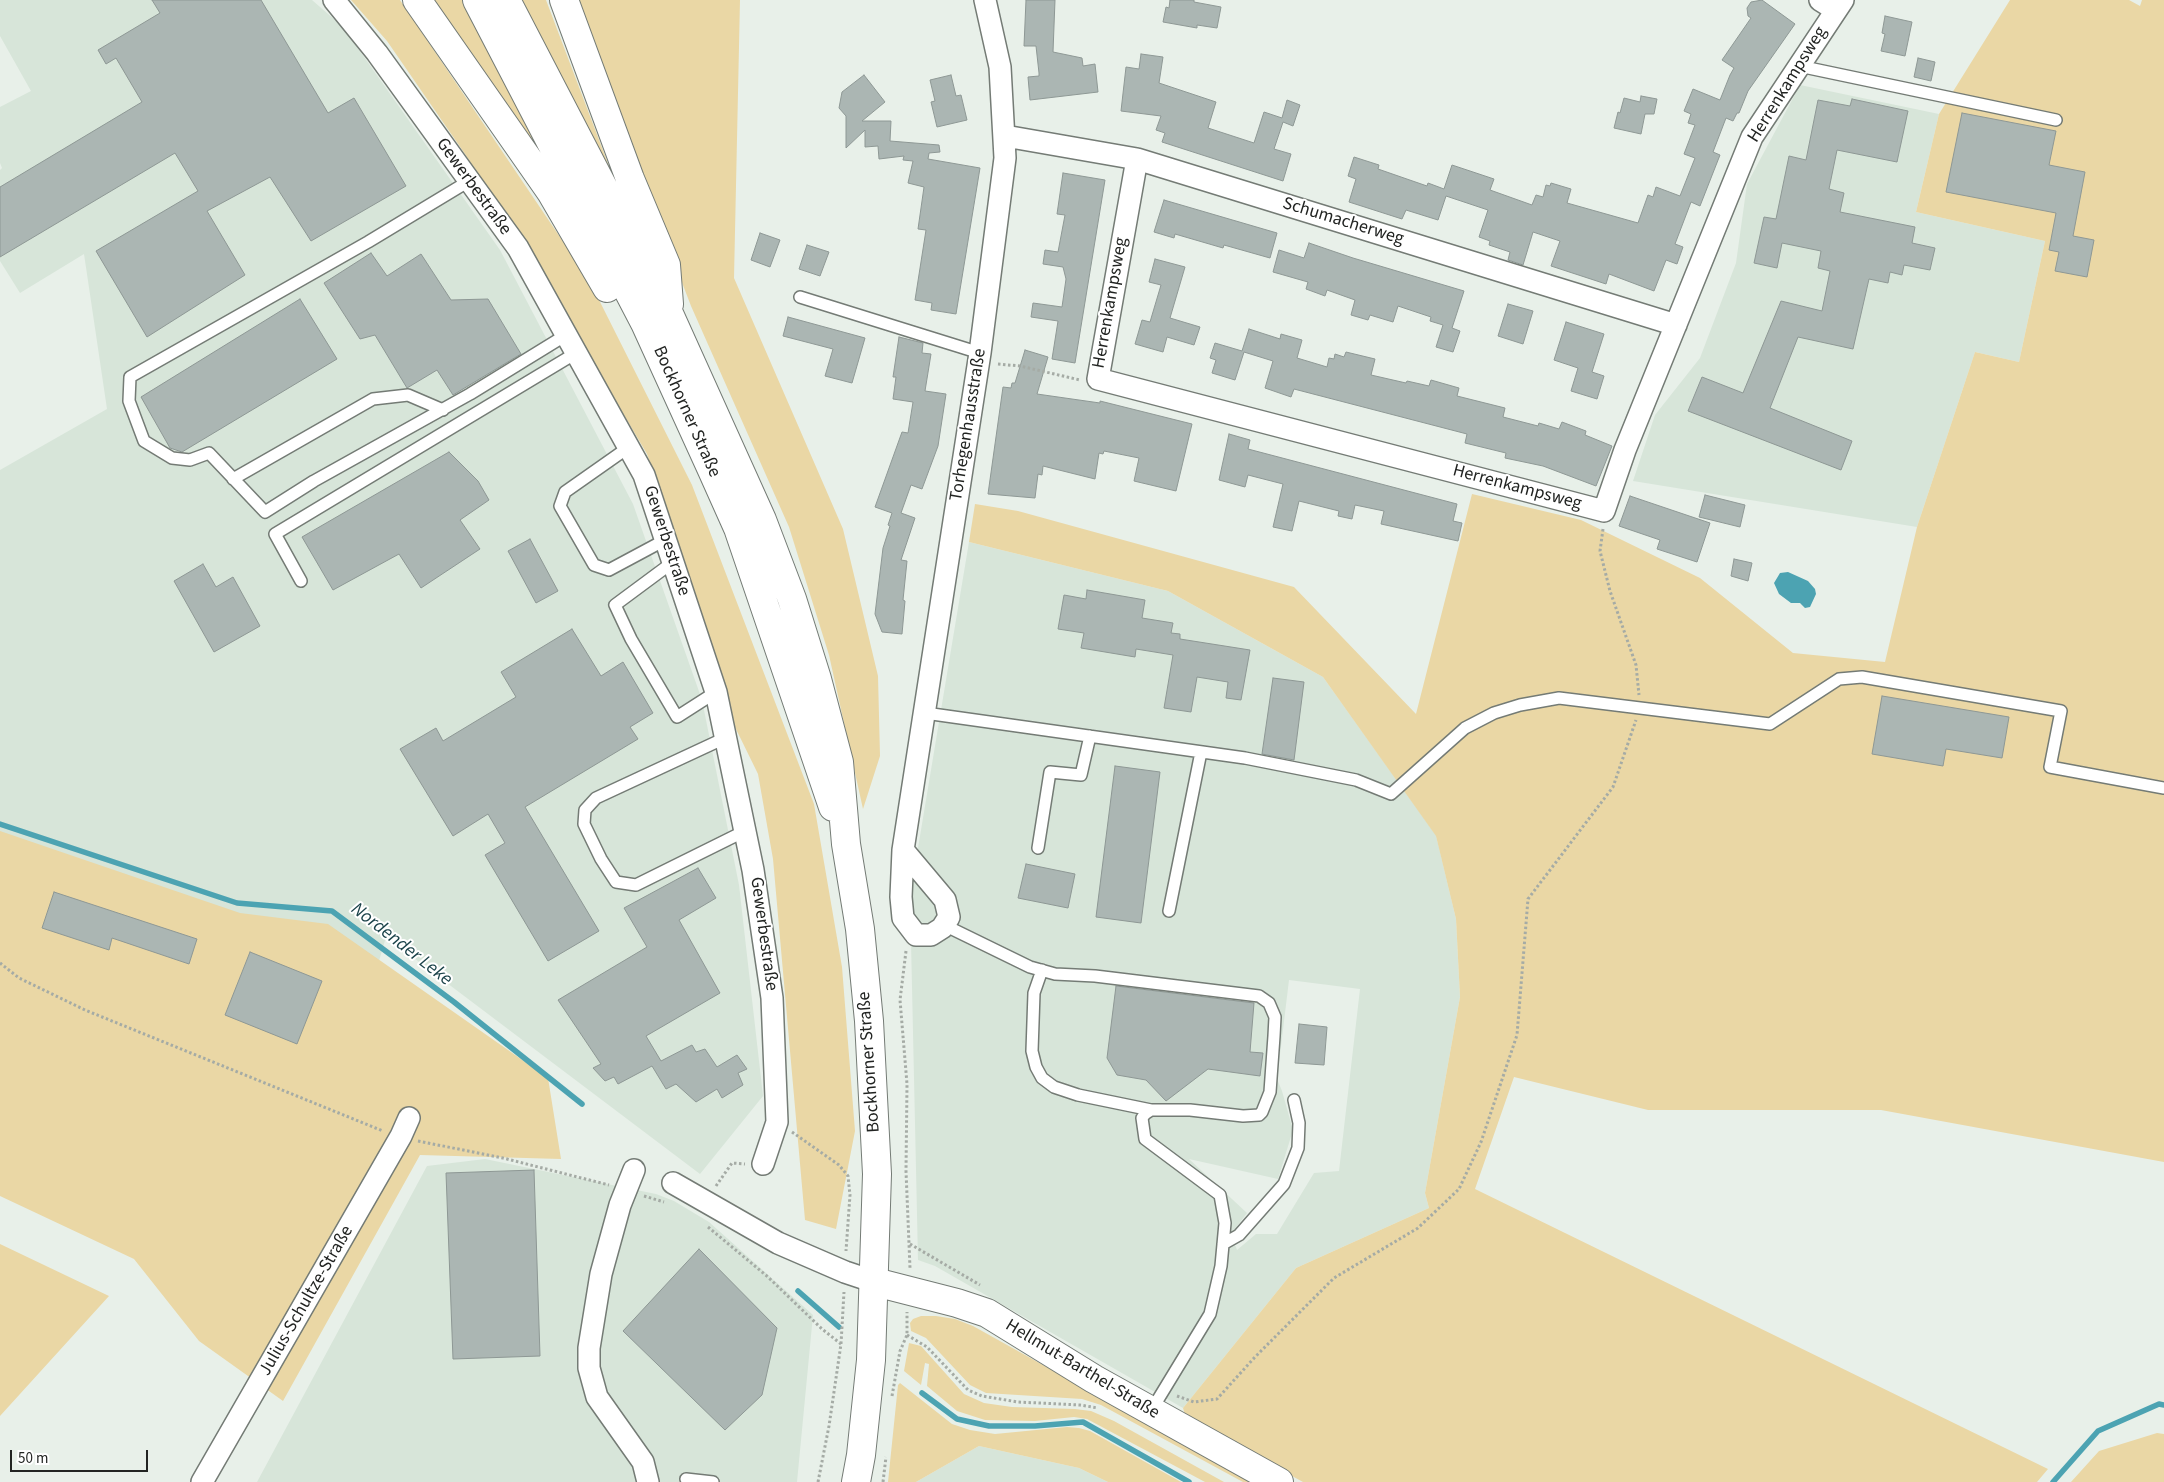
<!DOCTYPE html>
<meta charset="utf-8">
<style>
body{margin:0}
#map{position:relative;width:2164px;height:1482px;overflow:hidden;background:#e8f0e9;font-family:"Source Sans 3",sans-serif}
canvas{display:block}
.scale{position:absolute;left:10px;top:1450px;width:138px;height:22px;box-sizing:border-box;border:2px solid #222422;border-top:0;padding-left:6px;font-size:15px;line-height:18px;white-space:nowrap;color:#222422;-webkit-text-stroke:4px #fff;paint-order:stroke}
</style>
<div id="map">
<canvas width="2164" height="1482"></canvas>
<div class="scale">50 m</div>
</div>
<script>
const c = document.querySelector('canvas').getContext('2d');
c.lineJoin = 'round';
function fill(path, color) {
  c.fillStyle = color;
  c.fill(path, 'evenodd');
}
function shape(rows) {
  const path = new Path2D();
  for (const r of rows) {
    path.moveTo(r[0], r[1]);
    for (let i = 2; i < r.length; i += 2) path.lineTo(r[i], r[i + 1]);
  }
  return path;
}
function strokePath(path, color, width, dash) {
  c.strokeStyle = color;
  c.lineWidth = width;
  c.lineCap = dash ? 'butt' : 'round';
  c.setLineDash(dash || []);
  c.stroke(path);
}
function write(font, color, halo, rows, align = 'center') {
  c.font = font + ' "Source Sans 3",sans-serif';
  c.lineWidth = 4;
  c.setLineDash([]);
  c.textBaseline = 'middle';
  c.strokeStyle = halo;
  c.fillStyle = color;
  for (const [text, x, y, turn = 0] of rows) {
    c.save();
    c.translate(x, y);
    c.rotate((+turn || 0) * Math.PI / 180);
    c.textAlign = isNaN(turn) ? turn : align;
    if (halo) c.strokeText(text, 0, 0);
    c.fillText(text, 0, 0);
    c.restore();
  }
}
fill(shape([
 [0,0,312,0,343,27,500,250,633,504,702,700,739,885,763,1096,700,1174,386,937,343,1085,0,1084,0,470,107,409,84,254,20,293,0,261,0,170,2,168,0,163,0,107,31,91,0,36],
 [1800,85,1939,114,1916,212,2045,241,2019,362,1975,352,1917,527,1633,481,1655,415,1700,358,1736,263,1747,184],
 [969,542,1168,591,1323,677,1436,835,1456,919,1460,997,1425,1193,1429,1208,1296,1268,1183,1408,935,1266,918,1260,910,896],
 [1289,980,1360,989,1339,1171,1314,1173,1277,1234,1256,1234,1237,1250,1231,1234,1247,1213,1189,1159,1278,1179,1293,1130,1282,1091,1277,1079],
 [485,1159,656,1194,674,1201,709,1222,813,1315,797,1482,257,1482,427,1166],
 [979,1446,1079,1468,1108,1482,916,1482]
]), '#d7e5d9');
fill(shape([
 [351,0,400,0,589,280,692,485,814,804,842,967,855,1131,836,1229,805,1220,773,859,758,774,734,725,684,560,647,454,540,273,465,154,387,41],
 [428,0,462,0,551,168],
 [521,0,546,0,615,182],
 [574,0,740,0,734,278,843,529,878,676,880,756,863,809,829,655,789,527,691,306],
 [2010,0,2129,0,2140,6,2142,0,2164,0,2164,1162,1881,1110,1648,1110,1514,1077,1475,1189,2048,1469,2037,1482,1303,1482,1186,1418,1183,1408,1296,1268,1429,1208,1425,1193,1460,997,1456,919,1436,836,1323,677,1168,591,969,542,975,504,1018,511,1294,587,1416,714,1472,494,1581,520,1700,578,1793,653,1885,662,1917,527,1975,352,2019,362,2045,241,1916,212,1939,114],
 [0,831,240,913,328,924,548,1078,561,1159,420,1155,283,1401,199,1341,134,1259,0,1196],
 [0,1244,109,1296,0,1416],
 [921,1316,936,1316,955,1319,973,1326,1253,1482,1243,1482,1101,1405,1082,1399,986,1393,970,1385,926,1338,911,1331,910,1323,913,1319],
 [909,1343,921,1346,964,1394,984,1403,1012,1407,1075,1409,1091,1411,1114,1421,1224,1482,1205,1482,1087,1419,1074,1417,1035,1421,985,1420,957,1411,927,1386,929,1364,925,1363,921,1385,904,1371],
 [900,1383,952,1424,970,1430,995,1434,1067,1427,1079,1428,1090,1431,1181,1482,1108,1482,1079,1468,979,1446,916,1482,888,1482,898,1385],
 [2157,1433,2164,1434,2164,1482,2071,1482,2099,1451]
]), '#ead7a5');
fill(shape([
 [1788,572,1808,581,1815,589,1816,594,1810,607,1805,608,1800,603,1791,603,1779,594,1774,583,1780,573]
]), '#4ca3b2');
strokePath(shape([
 [0,824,237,903,332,911,454,1002,582,1104],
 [798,1291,839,1327],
 [922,1393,957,1419,989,1426,1035,1426,1083,1422,1189,1482],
 [2053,1482,2098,1431,2159,1404,2164,1405]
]), '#4ca3b2', 5.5);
const building = shape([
 [152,0,261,0,328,113,354,98,406,186,311,241,270,177,207,211,245,275,147,337,96,251,198,191,175,153,0,257,0,187,142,102,116,58,106,64,98,50,160,13,152,0],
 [1026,0,1055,0,1053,52,1082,58,1083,66,1095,64,1098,92,1030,100,1028,77,1039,76,1039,73,1036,46,1024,46,1026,0],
 [1170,0,1194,0,1194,2,1221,7,1217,28,1197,25,1197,28,1163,22,1166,7,1169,8,1170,0],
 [1762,0,1795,24,1748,91,1739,113,1737,113,1733,121,1726,118,1713,152,1720,155,1700,206,1691,202,1675,244,1683,247,1677,264,1666,260,1654,291,1609,274,1606,284,1551,266,1560,241,1533,232,1523,265,1508,260,1510,252,1489,245,1490,241,1479,237,1488,210,1446,196,1438,220,1406,210,1402,219,1349,202,1356,179,1348,176,1354,157,1379,165,1378,169,1427,186,1428,183,1444,189,1452,165,1494,179,1490,190,1532,205,1536,195,1543,197,1546,185,1550,186,1551,183,1571,189,1567,203,1638,223,1648,195,1653,197,1656,187,1680,196,1695,158,1684,154,1695,125,1688,123,1691,114,1684,111,1693,89,1720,100,1730,75,1734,68,1722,60,1751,18,1748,16,1747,8,1751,2,1762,0],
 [1885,16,1912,22,1905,56,1881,51,1885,34,1882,33,1885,16],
 [1141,54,1163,57,1159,83,1216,102,1208,128,1254,143,1264,112,1282,118,1287,100,1300,105,1293,126,1283,122,1274,149,1291,154,1283,181,1162,142,1165,133,1156,130,1161,116,1121,111,1126,67,1139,69,1141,54],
 [1918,58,1935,62,1931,81,1914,77,1918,58],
 [864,75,885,102,862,121,891,121,890,141,939,145,940,152,929,153,928,159,980,168,956,314,931,310,932,303,915,300,926,230,918,229,924,187,908,183,913,161,903,160,904,156,879,159,878,146,865,147,865,130,846,148,846,116,839,108,842,92,864,75],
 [951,75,956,96,961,95,967,120,937,127,931,102,935,101,930,80,951,75],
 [1641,96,1657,99,1654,114,1645,114,1641,134,1614,128,1618,112,1620,113,1624,98,1640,102,1641,96],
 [1852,99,1908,111,1897,162,1837,150,1829,189,1844,193,1840,212,1915,227,1912,243,1935,248,1930,270,1904,265,1902,275,1890,272,1888,283,1869,279,1853,349,1798,337,1770,408,1852,441,1841,470,1688,411,1702,377,1743,393,1781,301,1822,311,1830,271,1818,268,1821,251,1782,243,1777,268,1754,263,1764,217,1776,219,1789,156,1806,160,1818,100,1850,106,1852,99],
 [1962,113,2056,131,2049,165,2085,172,2073,236,2094,240,2087,277,2055,271,2059,252,2049,250,2056,213,1946,192,1962,113],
 [1063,173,1105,180,1075,363,1052,359,1058,321,1031,317,1033,303,1062,307,1066,279,1063,267,1043,264,1045,250,1058,252,1065,215,1057,214,1063,173],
 [1164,200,1277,233,1270,258,1224,245,1223,248,1175,234,1174,238,1154,232,1164,200],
 [760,233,780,240,770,267,751,260,760,233],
 [1309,243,1353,258,1464,291,1452,328,1460,331,1453,352,1436,347,1443,325,1430,321,1431,317,1398,306,1393,322,1370,315,1368,320,1351,315,1355,300,1327,290,1325,296,1306,289,1308,282,1273,272,1279,250,1304,258,1309,243],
 [807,245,829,252,820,276,799,269,807,245],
 [371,253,387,276,421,254,451,300,488,299,521,354,453,395,437,370,407,388,375,335,360,339,324,283,371,253],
 [1155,259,1185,267,1170,318,1200,327,1194,345,1167,337,1163,352,1135,344,1142,320,1150,322,1161,285,1149,282,1155,259],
 [300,299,337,359,182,452,170,448,141,397,300,299],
 [1508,304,1533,311,1523,344,1498,336,1508,304],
 [788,317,865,338,852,383,825,376,833,349,783,336,788,317],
 [1566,322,1604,334,1592,372,1604,376,1597,399,1571,391,1578,368,1554,360,1566,322],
 [1249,329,1280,339,1281,334,1302,340,1297,358,1327,367,1329,358,1334,359,1335,354,1344,357,1346,352,1375,359,1371,375,1406,383,1407,381,1429,386,1431,380,1459,388,1457,396,1505,408,1503,417,1538,426,1539,423,1559,429,1562,422,1586,431,1585,435,1612,446,1596,486,1543,466,1505,458,1506,453,1465,443,1467,434,1294,389,1291,397,1265,388,1273,361,1244,352,1235,380,1212,373,1216,360,1210,358,1215,343,1242,351,1249,329],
 [899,337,923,343,922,353,931,354,925,391,946,394,938,446,922,489,911,485,901,513,915,518,901,560,907,561,903,600,905,601,902,634,882,632,875,614,883,548,890,526,888,525,892,513,875,507,902,432,908,433,913,402,893,399,896,377,893,377,899,337],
 [1025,350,1048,357,1037,394,1100,403,1100,401,1192,424,1176,491,1134,481,1139,458,1104,451,1103,454,1099,453,1095,479,1043,466,1042,475,1038,474,1035,498,988,494,1003,387,1011,388,1012,383,1015,383,1025,350],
 [1229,434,1250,440,1248,449,1457,504,1453,521,1462,523,1458,541,1381,524,1384,511,1355,505,1352,519,1338,516,1339,511,1299,501,1292,531,1273,527,1283,484,1248,475,1245,487,1219,480,1229,434],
 [449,452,478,481,489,500,460,520,480,549,421,588,399,554,333,590,302,537,449,452],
 [1705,495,1745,505,1740,527,1699,517,1705,495],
 [1630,496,1710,523,1697,562,1657,549,1660,540,1619,526,1630,496],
 [530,539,558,591,536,603,508,551,530,539],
 [1734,559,1752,563,1748,581,1731,576,1734,559],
 [203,564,216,587,233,577,260,626,214,652,174,581,203,564],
 [1087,590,1145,600,1142,618,1173,623,1171,633,1180,634,1180,639,1250,650,1241,700,1226,698,1228,682,1197,677,1191,712,1164,708,1173,655,1136,649,1135,657,1081,648,1084,633,1058,629,1064,595,1086,599,1087,590],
 [572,629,601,676,623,662,653,713,630,727,638,739,525,807,599,931,548,961,485,855,505,843,488,814,453,836,400,749,436,728,443,741,516,697,501,672,572,629],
 [1273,678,1304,682,1294,760,1262,754,1273,678],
 [1882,696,2009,717,2002,758,1946,749,1943,766,1872,754,1882,696],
 [1115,766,1160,772,1141,923,1096,917,1115,766],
 [1026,864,1075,874,1068,908,1018,898,1026,864],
 [698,868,716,898,679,920,720,993,646,1036,661,1061,692,1045,696,1052,705,1049,717,1067,737,1055,747,1069,738,1073,743,1085,722,1098,717,1089,696,1102,676,1084,666,1089,652,1066,618,1084,614,1077,605,1081,593,1068,601,1064,558,1000,647,947,624,908,698,868],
 [54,892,197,939,189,964,112,938,109,950,42,928,54,892],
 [250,952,322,981,297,1044,225,1015,250,952],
 [1116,986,1254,1003,1250,1052,1263,1053,1260,1076,1208,1069,1166,1101,1146,1080,1117,1075,1107,1058,1116,986],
 [1299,1024,1327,1027,1324,1065,1295,1063,1299,1024],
 [534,1170,540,1356,453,1359,446,1173,534,1170],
 [699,1249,777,1328,762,1395,725,1430,623,1331,699,1249]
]);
fill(building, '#abb6b3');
strokePath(building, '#8e9895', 1);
const lane = shape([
 [1799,66,2056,120],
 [469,181,368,242,130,377,129,401,144,441,172,458,190,460,209,453,265,512,314,481,470,394,566,335],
 [800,297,980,353],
 [629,447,565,492,560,506,594,565,609,570,665,540],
 [233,479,373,399,408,395,443,410],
 [673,562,615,605,631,639,677,717,716,692],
 [301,581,275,534,576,353],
 [925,713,1245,758,1356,780,1391,794,1465,728,1494,713,1520,705,1559,698,1770,724,1839,679,1862,677,2061,711,2050,767,2164,788],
 [725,738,596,798,585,810,584,824,601,859,616,882,636,885,745,831],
 [1038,848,1050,772,1081,775,1090,736],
 [1169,911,1201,752],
 [944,925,1030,967,1055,974,1095,976,1259,996,1269,1003,1275,1017,1274,1036,1270,1092,1262,1112,1259,1115,1243,1116,1190,1110,1151,1110,1145,1114,1142,1118,1145,1139,1220,1195,1225,1223,1221,1266,1210,1314,1151,1411],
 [1042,970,1034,993,1032,1051,1036,1067,1042,1078,1054,1087,1078,1095,1151,1110],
 [1223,1244,1239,1235,1284,1184,1298,1148,1299,1123,1294,1100],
 [686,1479,713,1482]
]);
const street = shape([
 [334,0,377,53,518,248,644,475,716,692,753,870,772,998,777,1122,763,1164],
 [1820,0,1836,10],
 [1005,136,1137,159,1676,325],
 [1137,159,1098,379,1604,511,1625,450,1752,137,1843,0],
 [903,850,945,900,949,917,942,928,931,935,916,935,903,918,901,897,903,850,980,353,1005,158,1000,67,985,0],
 [634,1170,620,1205,601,1274,589,1348,589,1368,597,1397,643,1462,648,1482],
 [673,1183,778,1243,845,1272,875,1282],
 [202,1482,401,1136,409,1118]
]);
const secondary = shape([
 [875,1282,957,1303,987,1313,1094,1379,1279,1482]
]);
const primary = shape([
 [417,0,551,192,607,288],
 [477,0,645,323,712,470,738,528,833,807],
 [506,0,670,316,762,520,792,599,817,679,839,762,846,844,860,929,869,1021,877,1174,871,1360,861,1455,856,1482],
 [564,0,630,179,666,265,669,304]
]);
strokePath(lane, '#747b75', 14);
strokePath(street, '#747b75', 24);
strokePath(secondary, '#747b75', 30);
strokePath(primary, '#747b75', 30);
strokePath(shape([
 [998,364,1020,366,1080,380],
 [1603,529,1600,551,1610,591,1636,665,1639,695],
 [906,951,900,1000,907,1084,906,1171,910,1268],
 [0,963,19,978,85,1010,383,1131],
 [792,1132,839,1165,848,1176,850,1195,846,1251],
 [418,1141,503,1158,609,1185],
 [716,1186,732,1163,745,1164],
 [644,1196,664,1202],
 [708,1227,768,1277,822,1329,841,1344],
 [910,1244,980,1285],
 [907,1335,927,1347,968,1390,982,1396,1018,1402,1080,1405,1098,1408],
 [892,1396,900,1351,907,1335,907,1312],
 [1177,1396,1194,1402,1217,1399,1255,1357,1334,1278,1418,1228,1459,1189,1481,1142,1517,1035,1528,899,1613,787,1636,720],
 [818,1482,829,1426,841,1344,844,1292],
 [883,1482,886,1457]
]), '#a5aba5', 3, [2.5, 2.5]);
strokePath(lane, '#fff', 11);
strokePath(street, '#fff', 21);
strokePath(secondary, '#fff', 28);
strokePath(primary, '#fff', 28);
write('18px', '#222422', '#fff', [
 ["Herrenkampsweg",1788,85,-58],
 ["Gewerbestraße",473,187,54],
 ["Schumacherweg",1343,222,17],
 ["Herrenkampsweg",1111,303,-80],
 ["Bockhorner Straße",686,412,66],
 ["Torhegenhausstraße",969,425,-81],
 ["Herrenkampsweg",1517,488,15],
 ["Gewerbestraße",666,541,72],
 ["Gewerbestraße",763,934,82],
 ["Bockhorner Straße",870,1062,-94],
 ["Julius-Schultze-Straße",307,1301,-60],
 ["Hellmut-Barthel-Straße",1082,1370,31]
]);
write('italic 19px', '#1b434a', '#fff', [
 ["Nordender Leke",401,945,38]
]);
</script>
